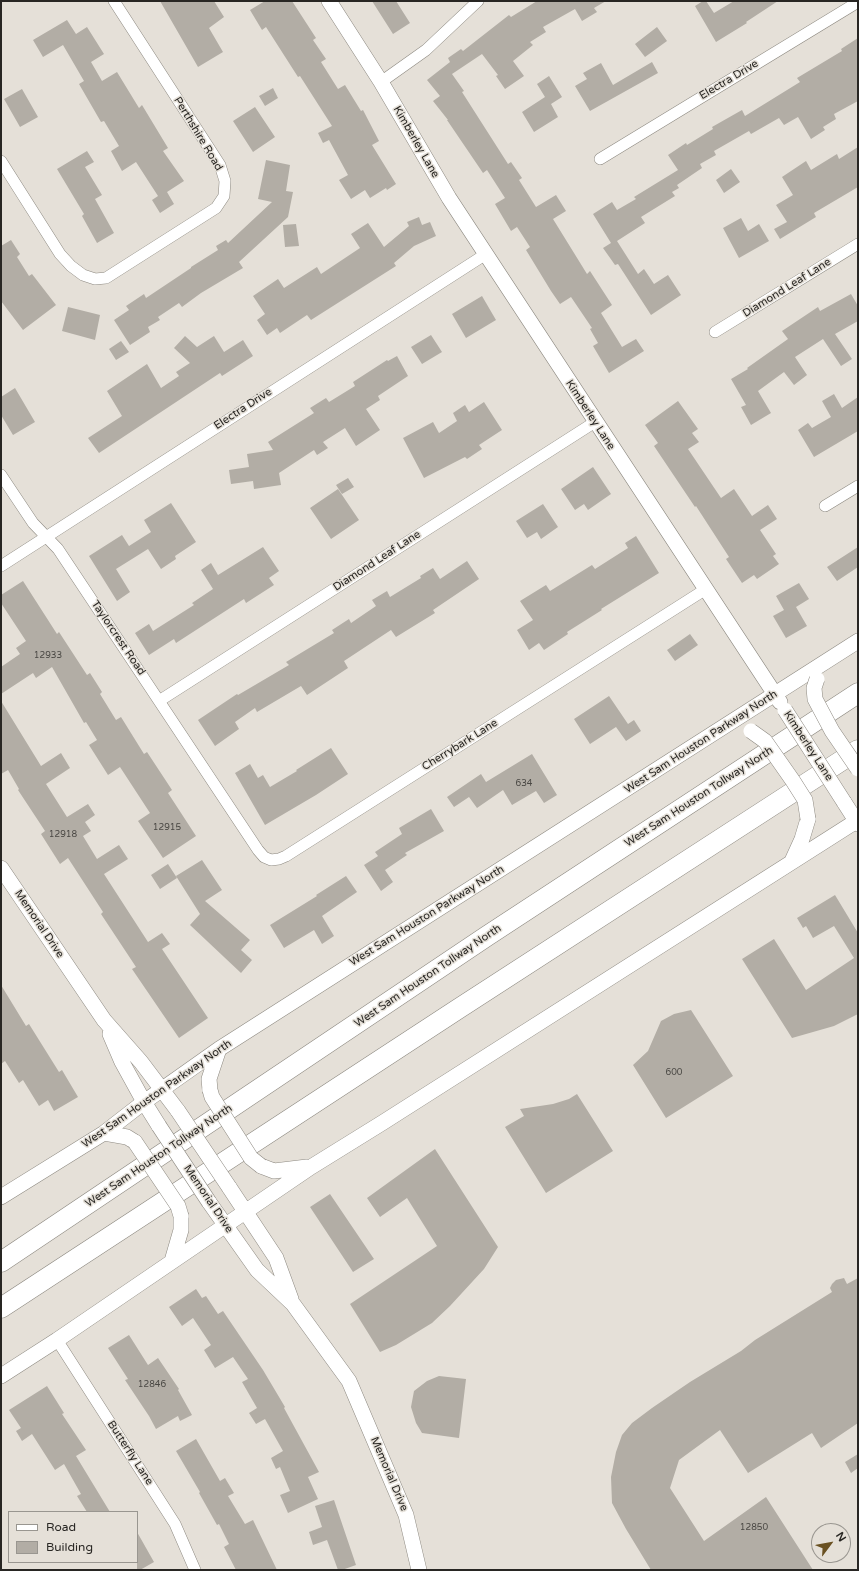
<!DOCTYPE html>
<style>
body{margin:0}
#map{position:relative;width:859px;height:1571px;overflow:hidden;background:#e5e0d8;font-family:"Varela Round",sans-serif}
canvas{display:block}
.frame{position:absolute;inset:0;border:2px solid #282623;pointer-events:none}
.legend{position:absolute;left:8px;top:1511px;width:130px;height:52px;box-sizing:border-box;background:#e5e0d8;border:1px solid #999690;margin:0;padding:5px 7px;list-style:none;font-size:12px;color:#282623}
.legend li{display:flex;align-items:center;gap:8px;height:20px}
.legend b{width:20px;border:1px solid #999690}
.north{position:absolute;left:811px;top:1523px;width:40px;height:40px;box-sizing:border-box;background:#e5e0d8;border:1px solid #999690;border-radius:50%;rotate:58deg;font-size:11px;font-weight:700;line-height:16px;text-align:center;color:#282623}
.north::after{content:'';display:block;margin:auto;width:14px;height:18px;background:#6a5122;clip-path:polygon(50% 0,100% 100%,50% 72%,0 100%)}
</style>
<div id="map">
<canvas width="859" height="1571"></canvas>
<div class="frame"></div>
<ul class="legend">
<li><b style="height:5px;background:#fff"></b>Road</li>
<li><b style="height:11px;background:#b2ada5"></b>Building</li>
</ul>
<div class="north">N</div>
</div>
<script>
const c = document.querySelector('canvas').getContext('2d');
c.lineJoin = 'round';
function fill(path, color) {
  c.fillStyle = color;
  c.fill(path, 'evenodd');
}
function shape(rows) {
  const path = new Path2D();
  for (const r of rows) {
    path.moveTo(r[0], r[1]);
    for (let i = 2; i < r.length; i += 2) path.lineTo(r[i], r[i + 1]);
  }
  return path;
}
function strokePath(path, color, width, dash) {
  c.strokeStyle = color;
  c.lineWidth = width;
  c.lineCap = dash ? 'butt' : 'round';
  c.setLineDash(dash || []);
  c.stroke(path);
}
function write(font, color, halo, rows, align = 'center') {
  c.font = font + ' "Varela Round",sans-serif';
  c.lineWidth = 3;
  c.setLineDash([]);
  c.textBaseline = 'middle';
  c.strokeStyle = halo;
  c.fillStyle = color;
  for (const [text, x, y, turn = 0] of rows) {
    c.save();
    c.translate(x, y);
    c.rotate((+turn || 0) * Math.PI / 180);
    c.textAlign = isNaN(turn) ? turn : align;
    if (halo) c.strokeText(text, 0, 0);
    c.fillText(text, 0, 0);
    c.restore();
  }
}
fill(shape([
 [160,1,214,1,224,17,209,28,223,52,198,67],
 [265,1,292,1,316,38,313,40,326,59,321,62,338,89,345,85,361,111,363,110,379,141,372,145,396,184,387,190,386,188,370,198,365,190,351,199,339,180,348,175,329,140,323,143,318,133,332,126,300,76,298,77,266,27,262,30,250,10],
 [372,1,396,1,410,23,393,34],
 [537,1,606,1,594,8,597,12,582,21,575,9,543,27,546,32,530,42,533,45,513,61,524,76,505,89,496,76,498,75,482,54,452,74,464,91,462,92,508,164,511,162,522,178,519,180,536,207,556,195,566,211,553,219,587,274,590,271,612,305,601,313,622,347,636,339,644,351,609,373,593,346,598,343,590,329,592,328,571,297,560,304,551,291,526,250,530,247,517,227,511,231,495,204,505,198,487,170,483,173,447,120,448,120,433,101,440,96,427,80,450,62,448,58,461,49,463,51,509,15,511,17],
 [703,1,706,1,714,13,734,1,778,1,746,22,747,23,716,42,695,6],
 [67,20,76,34,87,27,104,54,91,62,102,81,117,72,139,108,142,105,168,148,163,151,184,181,167,192,174,204,160,213,152,200,158,196,136,162,122,171,111,151,119,146,104,121,101,122,79,84,84,81,63,45,43,57,33,40],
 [657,27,667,41,645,57,635,44],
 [858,38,858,101,834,114,836,119,823,127,825,130,811,139,798,117,784,125,779,118,751,134,749,131,714,151,716,155,700,164,702,168,677,185,679,188,672,192,675,196,641,217,645,223,617,241,638,274,644,269,654,284,668,275,681,295,651,315,618,264,615,265,603,248,611,243,593,214,612,202,617,210,636,199,634,197,678,170,668,155,686,143,687,145,713,129,712,127,742,110,745,116,800,82,797,78,842,51,841,49],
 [652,62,658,73,590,111,575,86,587,79,583,73,601,63,613,85],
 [549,76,562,97,551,104,558,117,534,132,522,112,545,97,537,84],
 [273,88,278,98,265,106,259,96],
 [22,89,38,117,20,127,4,99],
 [255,107,275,137,253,152,233,121],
 [858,147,858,187,814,213,816,217,780,239,774,229,787,222,776,205,793,195,782,177,806,161,811,170,837,154,839,159],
 [87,151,94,162,85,167,102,195,95,199,114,233,97,243,82,216,84,214,57,169],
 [266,160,290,165,286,191,293,192,288,217,239,262,243,268,201,293,182,307,179,303,158,317,160,320,148,327,150,332,130,345,114,320,129,310,126,306,144,294,146,298,191,268,191,267,218,250,216,246,226,240,228,243,272,202,258,199],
 [731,169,740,182,724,193,716,180],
 [419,217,422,225,430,222,436,236,414,246,394,263,396,266,311,320,307,315,280,333,277,328,267,335,257,320,265,314,253,296,278,279,284,288,317,267,321,274,360,248,351,234,368,223,384,247,409,226,407,222],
 [741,218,748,231,759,224,769,241,739,258,723,228],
 [296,224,299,246,285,247,283,225],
 [11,240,20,254,17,257,29,276,32,274,56,305,23,330,1,301,1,246],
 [851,294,858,306,858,321,835,334,852,359,841,366,823,339,795,357,807,375,794,385,784,372,758,391,771,413,751,425,741,407,746,405,731,379,748,369,747,368,788,339,782,331,818,307,820,311],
 [482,296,496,320,466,338,452,314],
 [68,307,100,315,95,340,62,331],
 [431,335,442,352,422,364,411,347],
 [185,336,197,347,214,336,224,352,243,340,253,356,222,376,220,373,99,453,88,438,122,416,107,391,147,364,161,388,179,376,176,372,190,363,174,348],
 [121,341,129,352,116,360,109,349],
 [397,356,408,376,378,396,380,400,366,409,380,430,356,446,345,428,323,442,328,448,317,455,314,450,279,473,281,485,254,489,253,481,231,484,229,470,249,467,247,454,273,450,268,442,314,413,310,408,326,398,329,402,355,386,353,382,387,360,388,361],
 [15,388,35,422,13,435,1,415,1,397],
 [834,394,842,408,858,397,858,431,814,457,798,430,808,423,812,428,831,417,822,401],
 [678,401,698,429,692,433,699,442,688,449,721,498,734,489,752,516,768,505,777,519,760,530,776,554,773,556,779,564,757,579,754,575,742,583,726,559,729,557,696,506,695,507,654,446,658,443,645,425],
 [484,402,502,430,479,445,482,449,467,459,465,457,424,478,403,438,433,422,439,433,457,421,453,413,465,405,469,412],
 [593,467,611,494,588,510,584,504,575,510,561,489],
 [348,478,354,487,342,494,336,485],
 [338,489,359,520,331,539,310,508],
 [171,503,196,542,175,556,176,559,161,569,148,549,116,569,130,592,117,601,89,556,122,535,129,546,151,532,144,520],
 [543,504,558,527,541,539,537,532,527,538,516,521],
 [636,536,659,573,601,609,602,610,567,632,568,634,544,650,539,643,529,650,517,630,533,620,520,601,546,585,550,591,592,565,595,569,628,548,625,543],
 [263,547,279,571,269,578,274,585,246,603,244,599,176,643,174,639,149,655,135,633,149,624,153,631,194,605,192,603,213,589,201,570,211,563,218,575],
 [858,547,858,567,837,581,827,567],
 [467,561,479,579,433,610,435,613,396,637,391,630,344,661,348,668,307,695,301,686,257,712,255,708,235,722,239,729,215,746,198,720,237,694,238,695,289,665,286,662,334,633,332,630,349,619,351,623,376,606,372,600,387,591,390,597,421,578,420,576,433,568,440,579],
 [23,581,57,634,59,632,87,675,90,673,102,692,100,694,116,720,121,717,144,754,147,752,172,790,168,793,196,836,163,858,138,821,150,813,120,767,108,775,89,745,97,740,86,722,84,723,52,667,36,678,33,673,1,694,1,667,20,654,16,648,26,641,1,603,1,595],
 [799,583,809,599,796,607,807,626,786,638,773,616,784,610,776,596],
 [690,634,698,645,675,661,667,650],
 [609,696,628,724,634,720,641,731,626,741,616,727,590,744,574,719],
 [1,701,41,766,61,753,70,768,46,784,67,817,88,804,95,815,85,822,91,831,83,836,97,859,119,845,128,859,104,874,148,942,162,933,170,944,162,949,208,1018,179,1038,132,969,136,967,101,914,103,912,68,858,60,864,41,834,45,831,18,790,19,789,8,770,1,774],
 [331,748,348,774,316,795,265,825,235,773,250,764,258,778,263,775,270,787,297,771,296,770],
 [532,754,557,795,544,803,536,791,512,805,503,790,477,808,469,797,454,807,447,797,481,774,486,782],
 [431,809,444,831,405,853,407,855,385,870,393,882,381,891,364,865,378,856,375,852,402,834,399,828],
 [202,860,222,890,205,901,250,940,241,950,252,960,241,973,190,925,200,914,176,876],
 [168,864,177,878,160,889,151,875],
 [346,876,357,892,322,916,334,936,322,944,314,930,284,948,270,925,317,896,316,895],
 [835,895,858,933,858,1014,834,1026,792,1038,742,959,774,939,806,990,854,958,834,926,813,938,806,926,803,928,797,918],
 [1,985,26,1026,29,1024,59,1072,62,1070,78,1097,54,1111,48,1100,39,1106,23,1080,19,1083,5,1061,1,1064],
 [691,1010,733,1076,666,1118,633,1065,648,1051,661,1021,674,1014],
 [577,1094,613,1151,546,1193,505,1127,524,1116,520,1109,553,1104,569,1099],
 [435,1149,498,1247,484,1269,450,1306,432,1323,396,1345,380,1352,350,1304,437,1246,407,1198,380,1217,367,1198],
 [330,1194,374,1259,353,1272,310,1207],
 [844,1278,847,1284,858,1278,858,1423,821,1448,812,1433,748,1473,720,1430,679,1460,670,1488,704,1541,766,1497,813,1570,651,1570,626,1529,612,1503,611,1477,616,1452,622,1435,632,1423,652,1408,690,1382,741,1351,755,1340,832,1292,830,1288,832,1284,836,1280],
 [196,1289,202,1298,206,1296,218,1314,223,1311,263,1370,285,1407,284,1408,319,1472,308,1477,318,1499,288,1513,280,1495,290,1491,280,1467,276,1469,271,1458,283,1451,265,1419,256,1424,249,1413,257,1408,242,1382,248,1379,233,1357,215,1368,204,1350,211,1345,193,1318,182,1326,169,1307],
 [129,1335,148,1365,158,1358,179,1389,178,1390,192,1415,180,1421,178,1416,156,1429,149,1416,125,1380,128,1379,108,1348],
 [439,1376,466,1379,459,1438,422,1433,416,1423,411,1407,414,1391,427,1381],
 [47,1386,64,1413,62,1414,86,1450,76,1456,110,1512,87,1512,77,1496,81,1494,64,1464,55,1470,32,1434,22,1441,16,1431,21,1428,9,1410],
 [196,1439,220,1481,225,1478,234,1493,228,1496,245,1524,253,1520,277,1570,236,1570,224,1547,229,1544,219,1524,217,1525,199,1493,200,1492,176,1451],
 [858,1454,858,1468,851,1473,845,1462],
 [334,1500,356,1565,342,1570,338,1570,327,1540,313,1545,309,1532,322,1527,315,1506],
 [137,1532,154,1562,140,1570,137,1570]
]), '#b2ada5');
const street = shape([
 [381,82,426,50,478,1],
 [600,159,858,2],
 [1,161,60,254,71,266,83,275,95,279,106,278,216,208,224,196,225,181,220,165,114,1],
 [715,332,858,244],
 [1,475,33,523,58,549,258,850,264,857,271,860,279,859,286,856,706,589],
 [825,506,858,486],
 [1,566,486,254],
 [159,701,595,422],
 [57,1340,175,1524,195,1570]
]);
const secondary = shape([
 [329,1,381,82,449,198,780,702],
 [844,802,858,824],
 [792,861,802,839,808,819],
 [1,868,104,1020,141,1062,178,1111],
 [110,1034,122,1062,144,1102,159,1126],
 [210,1090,209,1079,219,1049],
 [104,1133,127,1137,135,1142],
 [261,1166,274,1171,307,1167],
 [229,1187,276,1258,291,1299],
 [1,1197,104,1133,144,1102,219,1049,858,641],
 [209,1202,257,1270,293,1304,349,1381,406,1515,419,1570],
 [172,1261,181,1230,181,1216],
 [1,1376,57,1340,311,1167,382,1123,858,820]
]);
const highway = shape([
 [1,1262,487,936,858,693],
 [1,1308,458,1009,858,750]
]);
strokePath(street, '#8d8981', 12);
strokePath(secondary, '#8d8981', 16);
strokePath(highway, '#8d8981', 21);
strokePath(street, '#fff', 11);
strokePath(secondary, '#fff', 15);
strokePath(highway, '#fff', 20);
const secondaryBridge = shape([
 [817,679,814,688,815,699,832,731,858,769],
 [785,710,844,802],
 [751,731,765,741,793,781,805,800,808,819],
 [210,1090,212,1097,251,1158,261,1166],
 [178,1111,229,1187],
 [159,1126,209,1202],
 [135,1142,178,1206,181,1216]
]);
strokePath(secondaryBridge, '#8d8981', 16, []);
strokePath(secondaryBridge, '#fff', 15);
write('9px', '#4a4844', null, [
 ["12933",48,656],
 ["634",524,784],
 ["12915",167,828],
 ["12918",63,835],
 ["600",674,1073],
 ["12846",152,1385],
 ["12850",754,1528]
]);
write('11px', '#282623', '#e5e0d8', [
 ["Electra Drive",729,80,-31],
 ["Perthshire Road",198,134,59],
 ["Kimberley Lane",416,142,60],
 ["Diamond Leaf Lane",787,288,-32],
 ["Electra Drive",243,409,-33],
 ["Kimberley Lane",590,415,57],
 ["Diamond Leaf Lane",377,561,-33],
 ["Taylorcrest Road",118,638,56],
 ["West Sam Houston Parkway North",701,742,-33],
 ["Cherrybark Lane",460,745,-32],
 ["Kimberley Lane",808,746,57],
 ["West Sam Houston Tollway North",699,797,-33],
 ["West Sam Houston Parkway North",427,916,-32],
 ["Memorial Drive",39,924,56],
 ["West Sam Houston Tollway North",428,976,-34],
 ["West Sam Houston Parkway North",157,1094,-35],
 ["West Sam Houston Tollway North",159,1156,-34],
 ["Memorial Drive",208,1199,56],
 ["Butterfly Lane",130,1453,57],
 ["Memorial Drive",389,1474,67]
]);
</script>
